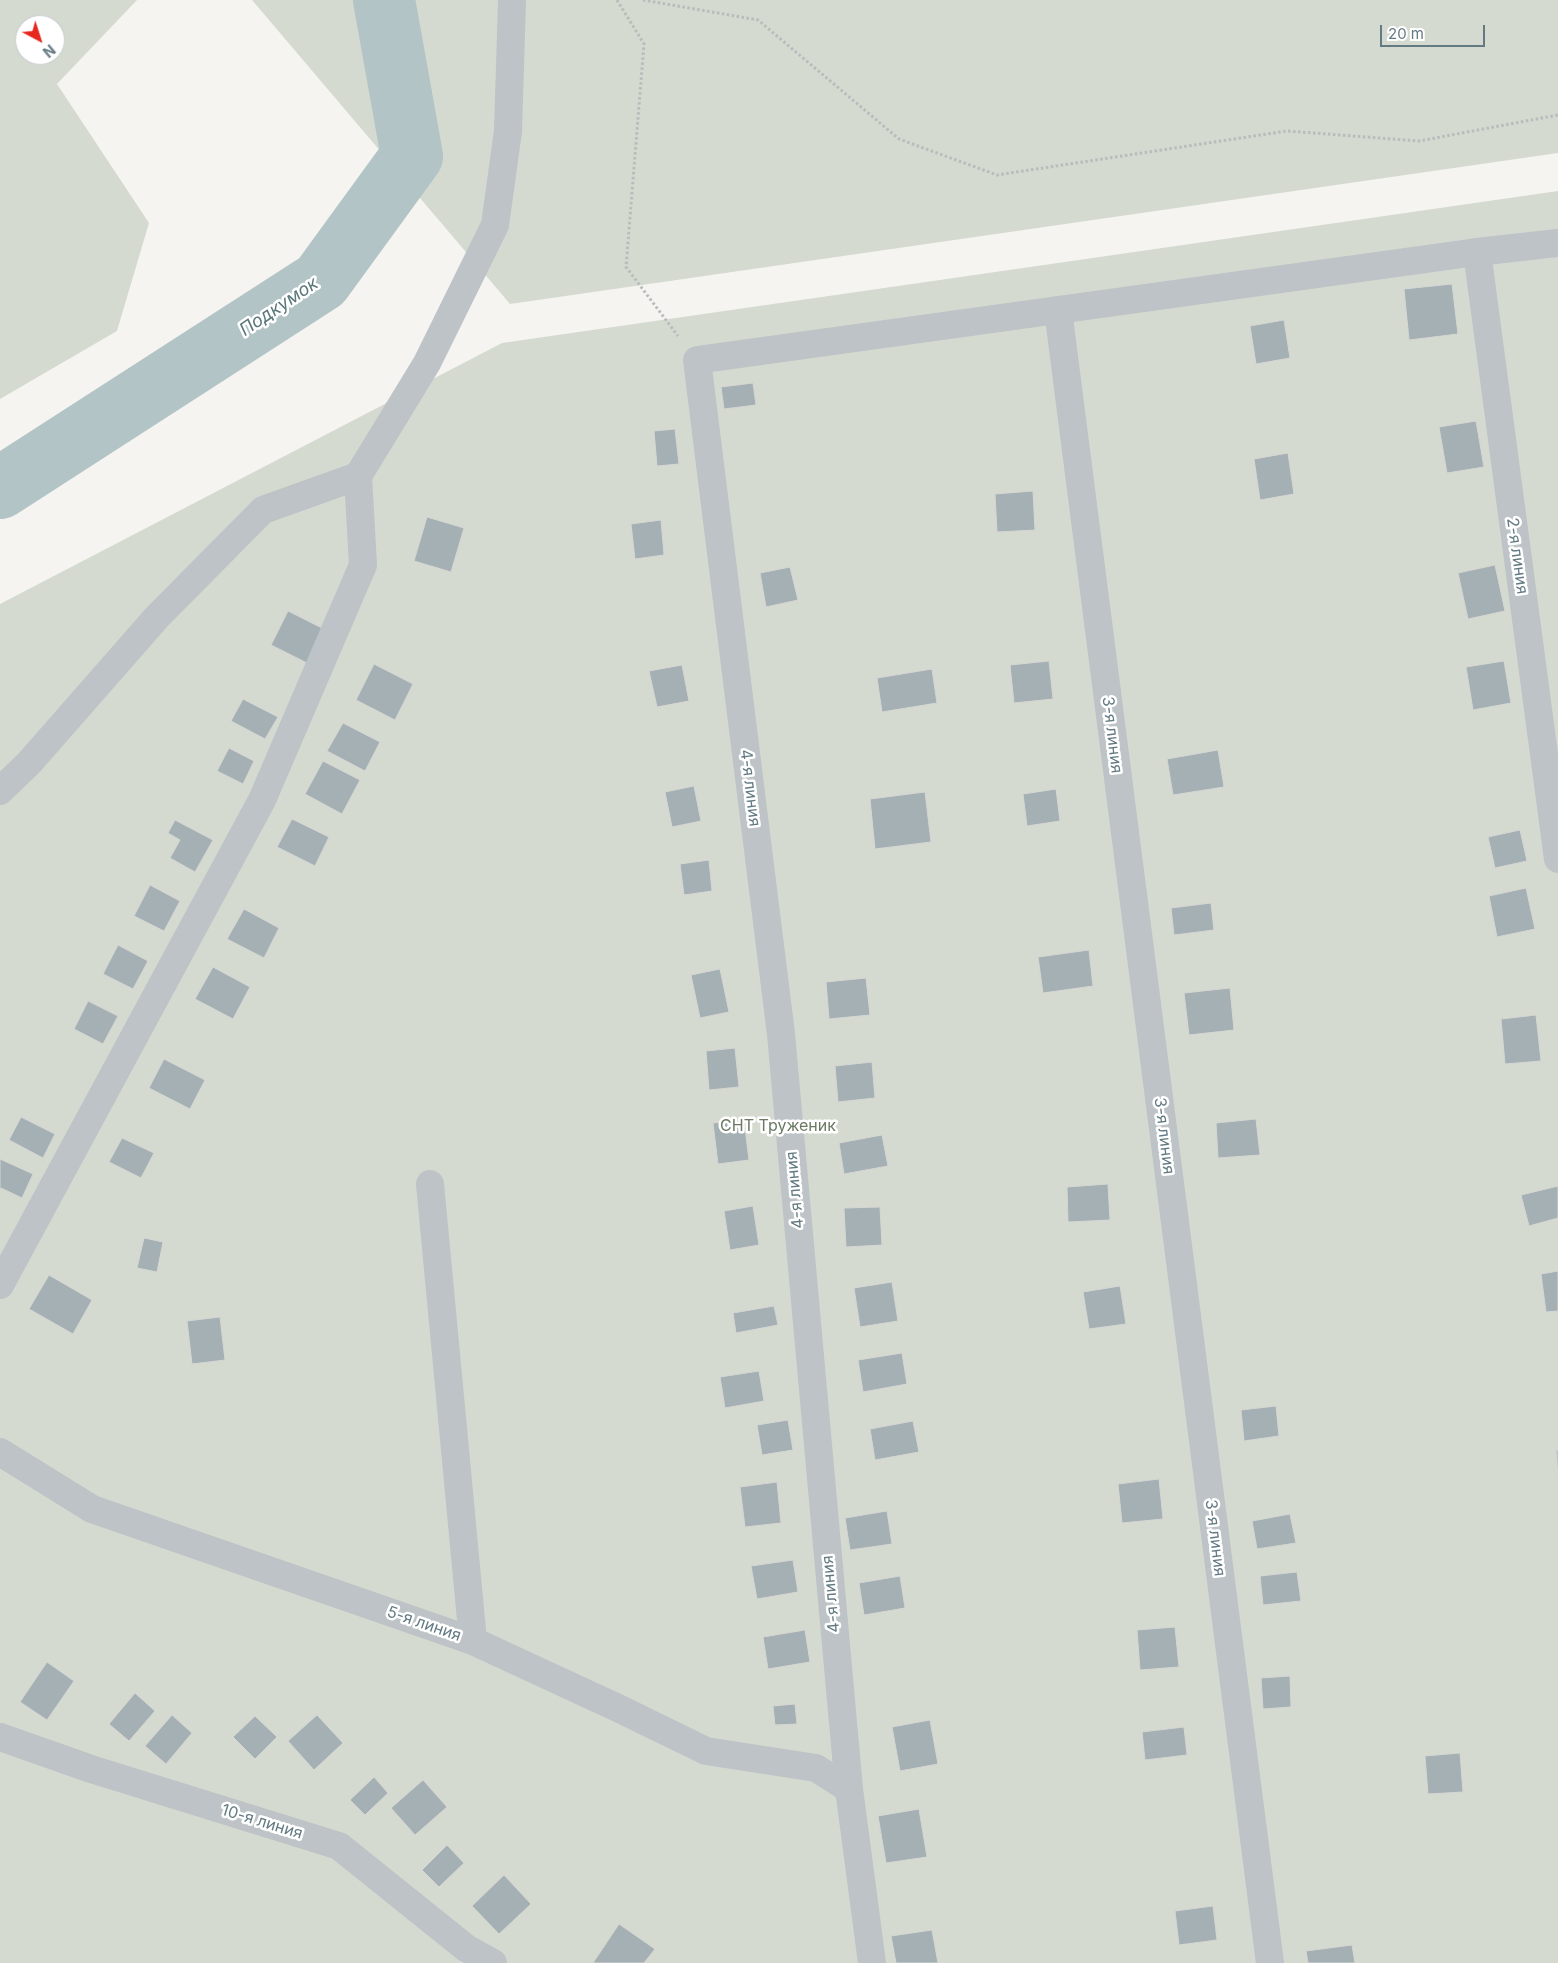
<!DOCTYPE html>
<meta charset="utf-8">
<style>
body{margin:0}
#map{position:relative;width:1558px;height:1963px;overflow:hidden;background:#f5f4f1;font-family:Inter,sans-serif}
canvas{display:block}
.north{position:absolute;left:15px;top:15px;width:50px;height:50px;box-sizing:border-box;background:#fff;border:1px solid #c1cacd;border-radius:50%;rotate:140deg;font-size:14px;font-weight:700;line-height:20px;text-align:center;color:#637a83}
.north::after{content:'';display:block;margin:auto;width:18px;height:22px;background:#e7281f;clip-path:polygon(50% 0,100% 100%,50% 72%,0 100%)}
.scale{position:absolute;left:1380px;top:25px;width:105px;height:22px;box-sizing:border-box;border:2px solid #637a83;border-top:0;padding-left:6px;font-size:15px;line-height:18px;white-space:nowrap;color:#637a83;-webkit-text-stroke:4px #fff;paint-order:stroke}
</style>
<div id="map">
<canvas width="1558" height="1963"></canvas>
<div class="north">N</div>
<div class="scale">20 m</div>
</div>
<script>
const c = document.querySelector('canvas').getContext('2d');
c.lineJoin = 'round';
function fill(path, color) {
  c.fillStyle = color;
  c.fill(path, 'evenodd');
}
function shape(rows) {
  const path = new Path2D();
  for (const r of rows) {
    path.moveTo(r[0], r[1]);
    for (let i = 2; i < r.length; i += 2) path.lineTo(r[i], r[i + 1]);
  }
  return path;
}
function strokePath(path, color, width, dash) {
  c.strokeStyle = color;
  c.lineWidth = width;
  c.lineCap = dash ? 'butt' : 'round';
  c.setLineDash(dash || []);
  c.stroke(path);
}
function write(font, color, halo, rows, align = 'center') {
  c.font = font + ' Inter,sans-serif';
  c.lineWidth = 5;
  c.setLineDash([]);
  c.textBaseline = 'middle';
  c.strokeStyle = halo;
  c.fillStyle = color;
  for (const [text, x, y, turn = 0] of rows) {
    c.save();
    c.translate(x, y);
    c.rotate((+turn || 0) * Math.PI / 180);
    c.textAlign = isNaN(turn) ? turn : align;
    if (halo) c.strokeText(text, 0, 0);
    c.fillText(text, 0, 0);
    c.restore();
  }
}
fill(shape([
 [0,0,137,0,57,84,149,223,117,331,0,399],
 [25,25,55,25,55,55,25,55],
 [252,0,1558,0,1558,153,510,304],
 [1558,191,1558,1963,0,1963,0,604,502,343]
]), '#d5dad0');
strokePath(shape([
 [0,488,321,281,412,156,384,0]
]), '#b2c4c5', 62);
const building = shape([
 [1452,284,1458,334,1409,340,1404,289,1452,284],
 [1284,320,1290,358,1256,364,1250,326,1284,320],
 [753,383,756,405,724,409,721,387,753,383],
 [1476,421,1484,467,1447,473,1439,427,1476,421],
 [675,429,679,464,657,466,654,431,675,429],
 [1288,453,1294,494,1260,500,1254,459,1288,453],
 [1033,491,1035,530,997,532,995,494,1033,491],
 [427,517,464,528,451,572,414,561,427,517],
 [661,520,664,555,635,559,631,524,661,520],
 [1495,565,1505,611,1468,619,1458,573,1495,565],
 [790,567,798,600,766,607,760,573,790,567],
 [288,611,324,629,307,663,271,645,288,611],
 [1049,661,1053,699,1014,703,1010,665,1049,661],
 [1504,661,1511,703,1473,710,1466,667,1504,661],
 [374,664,413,684,395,720,356,700,374,664],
 [682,665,689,701,657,707,649,671,682,665],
 [932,669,937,703,882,712,877,678,932,669],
 [243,699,278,717,265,739,231,721,243,699],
 [343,723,380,742,365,771,327,751,343,723],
 [229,748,254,761,243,784,217,771,229,748],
 [1218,750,1224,787,1173,795,1167,759,1218,750],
 [323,761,360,780,342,814,305,794,323,761],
 [694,786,701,821,672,827,665,792,694,786],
 [1056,789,1060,821,1027,826,1023,794,1056,789],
 [925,792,931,842,875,849,870,799,925,792],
 [292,819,329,837,315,866,277,847,292,819],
 [175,820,213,840,195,872,170,858,180,840,168,833,175,820],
 [1520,830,1527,861,1495,868,1488,837,1520,830],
 [709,860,712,891,684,895,680,864,709,860],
 [150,885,180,901,164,931,134,916,150,885],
 [1526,888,1535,929,1497,937,1489,896,1526,888],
 [1211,903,1214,930,1174,935,1171,908,1211,903],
 [244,909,279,928,264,958,227,939,244,909],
 [118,945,148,961,133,989,103,974,118,945],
 [1089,950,1093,986,1043,993,1038,957,1089,950],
 [213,967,250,987,233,1019,195,999,213,967],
 [720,969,729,1012,700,1018,691,975,720,969],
 [866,978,870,1015,829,1019,826,982,866,978],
 [1230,988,1234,1030,1189,1035,1184,993,1230,988],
 [88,1001,118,1016,103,1044,74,1029,88,1001],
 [1536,1015,1541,1061,1505,1064,1501,1019,1536,1015],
 [735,1048,739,1087,709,1090,706,1051,735,1048],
 [164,1059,205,1080,190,1109,149,1088,164,1059],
 [872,1062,875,1098,838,1102,835,1066,872,1062],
 [21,1117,55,1134,43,1158,9,1140,21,1117],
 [1256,1119,1260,1155,1218,1158,1216,1123,1256,1119],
 [744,1120,749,1160,718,1164,713,1123,744,1120],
 [882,1135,888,1166,844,1174,839,1143,882,1135],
 [122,1138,154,1153,141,1178,109,1162,122,1138],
 [0,1159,33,1174,22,1198,1,1188,0,1191,0,1159],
 [1108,1184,1110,1220,1068,1222,1067,1187,1108,1184],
 [1558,1186,1558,1218,1529,1226,1521,1195,1558,1186],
 [753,1206,759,1245,730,1250,724,1211,753,1206],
 [880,1207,882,1245,846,1247,844,1208,880,1207],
 [144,1238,163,1242,157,1272,137,1268,144,1238],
 [1558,1271,1558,1311,1546,1312,1541,1274,1558,1271],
 [49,1275,92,1300,73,1334,29,1309,49,1275],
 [892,1282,898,1321,860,1327,854,1288,892,1282],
 [1120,1286,1126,1324,1089,1329,1083,1292,1120,1286],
 [774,1306,778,1325,736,1333,733,1313,774,1306],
 [220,1317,225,1360,192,1364,187,1321,220,1317],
 [902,1353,907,1384,863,1392,858,1360,902,1353],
 [759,1371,764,1401,725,1408,720,1377,759,1371],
 [1276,1406,1279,1436,1244,1441,1241,1410,1276,1406],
 [788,1420,793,1450,762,1455,757,1425,788,1420],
 [913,1421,919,1452,875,1460,870,1429,913,1421],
 [1556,1450,1558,1450,1558,1478,1556,1450],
 [1159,1479,1163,1519,1122,1523,1118,1484,1159,1479],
 [777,1482,781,1523,745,1527,740,1487,777,1482],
 [887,1511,892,1544,850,1550,845,1518,887,1511],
 [1290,1514,1296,1543,1257,1549,1252,1521,1290,1514],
 [793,1560,798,1592,757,1599,751,1566,793,1560],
 [1297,1572,1301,1601,1263,1605,1260,1576,1297,1572],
 [900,1576,905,1608,864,1615,859,1583,900,1576],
 [1175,1627,1179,1667,1140,1670,1137,1630,1175,1627],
 [805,1630,810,1662,768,1669,763,1637,805,1630],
 [47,1662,74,1681,47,1720,20,1702,47,1662],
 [1290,1676,1291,1707,1263,1709,1261,1678,1290,1676],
 [135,1693,155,1711,129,1741,109,1724,135,1693],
 [795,1704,797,1724,775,1725,773,1706,795,1704],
 [172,1715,192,1733,166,1764,145,1746,172,1715],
 [317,1715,343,1743,314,1770,288,1741,317,1715],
 [255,1716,277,1737,255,1759,233,1737,255,1716],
 [930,1720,938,1764,900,1771,892,1727,930,1720],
 [1184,1727,1187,1755,1145,1760,1142,1732,1184,1727],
 [1460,1753,1463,1792,1428,1794,1425,1756,1460,1753],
 [374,1777,388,1793,365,1815,350,1800,374,1777],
 [423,1780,447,1807,415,1835,391,1808,423,1780],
 [919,1809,927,1857,886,1863,878,1816,919,1809],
 [447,1845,464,1863,439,1887,422,1870,447,1845],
 [504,1875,531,1904,499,1934,472,1906,504,1875],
 [1213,1906,1217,1940,1179,1945,1175,1911,1213,1906],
 [619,1924,655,1949,644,1963,593,1963,619,1924],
 [932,1930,938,1963,896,1963,891,1936,932,1930],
 [1352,1945,1355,1963,1308,1963,1306,1951,1352,1945]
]);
fill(building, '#a4b0b3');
strokePath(building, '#d6d6d4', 1);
strokePath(shape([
 [617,0,644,44,626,267,678,336],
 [643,0,758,20,899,139,997,175,1287,131,1419,141,1558,115]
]), '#b7bcbd', 3, [2.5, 2.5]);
strokePath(shape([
 [1477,252,1558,859],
 [1058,310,1270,1963],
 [0,791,29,763,157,617,263,510,358,476,427,363,495,225,508,131,512,0],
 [430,1184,473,1641],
 [0,1285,262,800,363,565,358,476],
 [0,1452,92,1509,473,1641,620,1709,706,1751,816,1768,849,1789],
 [0,1737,91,1769,339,1846,466,1948,493,1963],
 [872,1963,849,1789,781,1034,697,360,1477,252,1558,243]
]), '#bdc3c6', 28);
write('16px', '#637a83', '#fff', [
 ["2-я линия",1517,556,82],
 ["3-я линия",1112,735,83],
 ["4-я линия",750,788,83],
 ["3-я линия",1164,1136,83],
 ["4-я линия",795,1190,-95],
 ["3-я линия",1215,1538,83],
 ["4-я линия",831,1594,-95],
 ["5-я линия",424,1624,19],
 ["10-я линия",262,1822,17]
]);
write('16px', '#6b7a62', '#fff', [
 ["СНТ Труженик",778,1126]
]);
write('italic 18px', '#5a7679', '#fff', [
 ["Подкумок",279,307,-34]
]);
</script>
